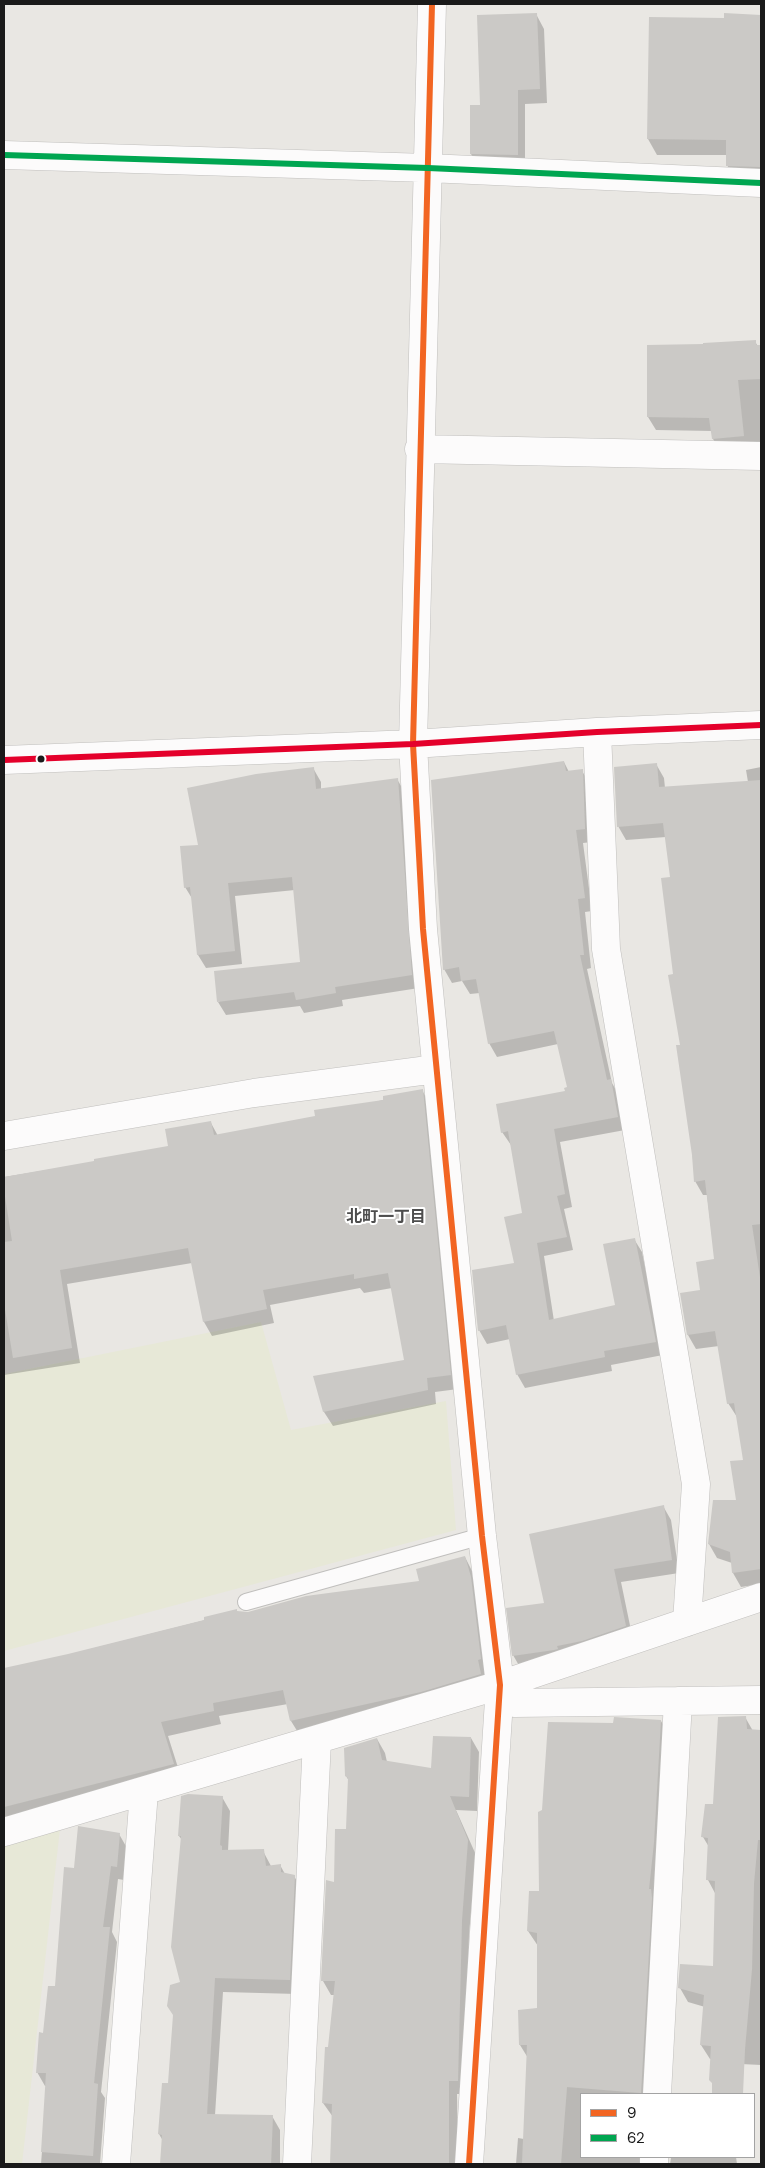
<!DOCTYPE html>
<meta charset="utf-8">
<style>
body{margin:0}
#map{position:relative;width:765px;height:2168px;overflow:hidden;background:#e9e7e3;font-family:"DM Sans",sans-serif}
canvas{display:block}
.frame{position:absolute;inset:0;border:5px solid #1a1a1a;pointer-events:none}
.legend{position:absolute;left:580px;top:2093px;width:175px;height:65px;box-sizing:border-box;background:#fff;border:1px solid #a3a3a3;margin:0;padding:6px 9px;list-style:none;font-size:15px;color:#1a1a1a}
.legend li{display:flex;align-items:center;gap:10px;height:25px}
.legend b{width:25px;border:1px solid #a3a3a3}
</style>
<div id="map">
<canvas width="765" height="2168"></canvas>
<div class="frame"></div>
<ul class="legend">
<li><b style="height:6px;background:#f26522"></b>9</li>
<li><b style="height:6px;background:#00a651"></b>62</li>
</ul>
</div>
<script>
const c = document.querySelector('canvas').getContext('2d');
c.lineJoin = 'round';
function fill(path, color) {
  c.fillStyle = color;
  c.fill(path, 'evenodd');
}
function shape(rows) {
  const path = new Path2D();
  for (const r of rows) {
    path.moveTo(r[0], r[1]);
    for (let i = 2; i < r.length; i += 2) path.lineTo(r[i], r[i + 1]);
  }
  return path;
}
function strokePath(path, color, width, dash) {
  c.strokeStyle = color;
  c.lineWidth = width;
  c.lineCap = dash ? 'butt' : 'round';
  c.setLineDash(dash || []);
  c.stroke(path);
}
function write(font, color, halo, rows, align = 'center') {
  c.font = font + ' "DM Sans","Noto Sans JP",sans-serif';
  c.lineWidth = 4;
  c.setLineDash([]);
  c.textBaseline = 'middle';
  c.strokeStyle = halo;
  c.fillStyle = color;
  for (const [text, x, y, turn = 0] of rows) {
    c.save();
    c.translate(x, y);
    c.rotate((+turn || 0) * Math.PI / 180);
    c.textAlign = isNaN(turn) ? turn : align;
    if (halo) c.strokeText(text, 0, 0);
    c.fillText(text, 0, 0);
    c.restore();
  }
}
fill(shape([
 [261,1322,291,1430,446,1401,456,1530,4,1651,4,1374],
 [60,1829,22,2164,4,2164,4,1846]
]), '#e7e8d7');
fill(shape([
 [536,14,544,29,547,103,525,104,525,169,479,168,471,154,482,106],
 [725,15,761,16,761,182,736,181,727,165,727,155,657,155,648,139,650,18,725,20],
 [755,341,758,347,761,346,761,448,721,452,713,439,712,431,656,430,648,417,648,346,705,346],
 [564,762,569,772,582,771,590,784,592,842,583,843,592,911,585,912,591,968,587,969,612,1083,618,1094,625,1130,560,1142,572,1207,564,1209,573,1250,544,1256,554,1321,617,1306,634,1239,642,1252,663,1355,611,1365,612,1371,525,1388,517,1374,510,1339,487,1344,479,1330,516,1264,523,1214,511,1145,502,1132,566,1092,568,1088,558,1044,497,1057,489,1043,480,993,470,994,462,981,452,983,444,969],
 [656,764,664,778,665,788,748,782,746,770,761,767,761,1584,741,1587,733,1573,732,1563,717,1558,709,1544,737,1502,744,1461,737,1417,728,1403,719,1346,696,1349,688,1335,681,1294,701,1291,715,1260,707,1195,703,1195,695,1181,675,975,671,878,666,837,626,840,618,826],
 [313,768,321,782,321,790,397,779,405,793,419,988,342,1000,343,1006,304,1013,300,1006,226,1015,218,1002,301,963,295,890,235,896,242,964,206,968,198,955,193,900,185,887,200,846],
 [422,1090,430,1105,458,1389,435,1392,436,1404,333,1426,324,1412,315,1377,406,1361,392,1288,364,1293,360,1288,270,1305,274,1323,212,1336,204,1322,192,1263,67,1284,80,1363,4,1375,4,1177,96,1162,170,1147,211,1123,218,1136,316,1117],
 [663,1506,671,1520,679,1573,621,1582,633,1640,521,1669,513,1655,546,1604],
 [465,1557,472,1571,488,1687,299,1734,291,1721,288,1704,219,1716,221,1724,168,1736,181,1777,4,1822,4,1671,237,1612,248,1613,421,1582],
 [745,1717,753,1731,761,1731,761,2065,720,2063,718,2060,710,2059,701,2045,705,2007,688,2002,680,1988,714,1968,716,1895,708,1880,709,1847,703,1837],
 [661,1721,669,1735,650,2094,581,2094,581,2157,658,2157,648,2164,516,2164,518,2138,524,2139,528,2058,520,2045,538,2009,538,1946,528,1931,540,1892,543,1810,614,1724],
 [471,1738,479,1752,477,1811,456,1810,476,1855,469,1935,466,2094,457,2094,458,2164,331,2164,333,2117,323,2103,335,1995,331,1995,323,1981,335,1883,348,1831,349,1781,346,1776,377,1739,385,1753,387,1762,432,1770],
 [222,1797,230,1811,228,1851,263,1851,271,1866,280,1865,285,1874,294,1876,302,1890,297,1994,223,1992,215,2115,272,2116,280,2130,280,2164,162,2164,163,2141,159,2134,170,2084,181,1983,182,1840,179,1836],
 [119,1834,127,1848,124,1880,118,1879,112,1932,117,1942,101,2092,105,2098,100,2164,41,2164,47,2086,45,2086,37,2072,56,1988,75,1869],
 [668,2157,736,2157,737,2164,670,2164,671,2158]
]), '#0003');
fill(shape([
 [537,13,540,89,518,90,518,155,470,154,470,105,480,105,477,15],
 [724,13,761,15,761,167,726,166,726,140,647,139,649,17,724,18],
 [756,340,756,345,761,345,761,379,738,380,744,436,712,439,709,418,647,417,647,345,703,344,703,343],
 [564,761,566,771,583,769,585,829,576,830,585,898,578,899,584,955,580,955,607,1080,611,1079,618,1117,554,1129,565,1194,557,1196,567,1237,537,1243,549,1320,615,1305,603,1244,635,1238,656,1342,604,1351,605,1357,516,1375,506,1325,478,1331,472,1270,514,1263,504,1217,522,1213,508,1131,501,1133,496,1104,565,1091,564,1088,567,1087,554,1031,488,1044,476,979,461,981,459,967,443,970,431,780],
 [657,763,659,787,761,780,761,1224,752,1225,761,1284,761,1569,732,1573,730,1552,708,1544,713,1500,736,1500,730,1461,743,1460,734,1403,727,1404,715,1331,687,1335,680,1293,700,1290,696,1262,714,1259,705,1180,694,1182,692,1155,676,1045,680,1045,668,975,673,974,661,878,670,877,663,823,617,827,614,767],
 [314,767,316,789,398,778,412,975,335,987,336,993,296,1000,294,992,217,1002,214,971,300,962,292,877,228,883,235,951,197,955,190,887,184,888,180,846,198,845,187,788,256,774],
 [423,1089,451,1375,427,1378,428,1390,323,1412,313,1376,404,1360,388,1273,354,1279,354,1274,263,1290,267,1309,203,1322,188,1248,60,1270,72,1348,13,1358,4,1303,4,1242,12,1241,4,1190,4,1177,94,1161,94,1159,168,1146,165,1129,211,1121,214,1135,315,1116,314,1110,383,1100,383,1096],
 [664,1505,672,1560,614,1569,626,1626,582,1641,557,1646,558,1649,554,1650,512,1656,506,1608,544,1603,529,1534],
 [465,1556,471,1577,481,1659,478,1660,481,1674,421,1692,290,1721,283,1690,213,1703,214,1711,161,1722,174,1764,4,1807,4,1668,68,1654,204,1620,204,1617,237,1609,237,1611,248,1612,306,1596,419,1581,416,1569],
 [746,1716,747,1729,761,1730,761,1798,760,1840,758,1840,754,1883,752,1969,745,2049,743,2094,712,2094,712,2083,709,2080,711,2046,700,2045,704,1995,678,1988,680,1964,713,1966,715,1881,706,1880,708,1838,701,1837,705,1804,713,1804,718,1717],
 [614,1717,661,1720,654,1842,649,1889,651,1889,652,1898,641,2093,567,2087,561,2164,522,2164,527,2045,519,2045,518,2010,537,2008,537,1933,527,1931,529,1891,539,1891,538,1812,542,1810,548,1722,613,1723],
 [433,1736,471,1737,469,1797,450,1796,468,1840,462,1920,458,2081,449,2081,449,2164,330,2164,332,2104,322,2103,325,2047,328,2047,335,1981,321,1981,326,1880,334,1882,335,1829,346,1829,348,1778,345,1776,344,1748,377,1738,382,1760,431,1768],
 [188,1794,223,1796,220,1845,222,1846,222,1850,264,1849,266,1866,281,1864,281,1872,295,1875,290,1980,215,1978,207,2114,273,2115,271,2164,160,2164,162,2135,158,2134,162,2083,168,2083,173,2015,167,2006,170,1985,180,1982,171,1947,181,1836,178,1836,181,1796],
 [78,1826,120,1833,117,1867,111,1866,103,1927,110,1927,94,2083,98,2084,93,2156,41,2152,46,2073,36,2073,39,2032,43,2033,48,1986,55,1986,64,1867,74,1868]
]), '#cbc9c6');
const lane = shape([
 [246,1602,482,1536]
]);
const street = shape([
 [432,4,413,744,423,929,482,1536,500,1685,469,2164],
 [4,155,428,168,761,183],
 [419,449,761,456],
 [597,732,606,949,696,1484,687,1622],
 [4,760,413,744,597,732,761,725],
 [4,1136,254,1093,436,1069],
 [500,1685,514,1703,761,1700],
 [4,1832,500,1685,761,1597],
 [657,2094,678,1701],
 [116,2164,144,1791],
 [297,2164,317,1740],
 [654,2164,654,2157]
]);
strokePath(lane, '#c0bfbd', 18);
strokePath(street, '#c0bfbd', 29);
strokePath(lane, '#fcfbfb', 16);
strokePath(street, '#fcfbfb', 28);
strokePath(shape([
 [432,4,413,744,423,929,482,1536,500,1685,469,2164]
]), '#f26522', 6);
strokePath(shape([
 [4,155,428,168,761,183]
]), '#00a651', 6);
strokePath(shape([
 [4,760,413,744,597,732,761,725]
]), '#e4002b', 6);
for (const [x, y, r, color] of [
 [41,759,4.5,"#1a1a1a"]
]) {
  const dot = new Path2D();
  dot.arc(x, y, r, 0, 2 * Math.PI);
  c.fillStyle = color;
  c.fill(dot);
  strokePath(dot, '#fff', 2);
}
write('bold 16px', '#4d4d4d', '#fff', [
 ["北町一丁目",386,1218]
]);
</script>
